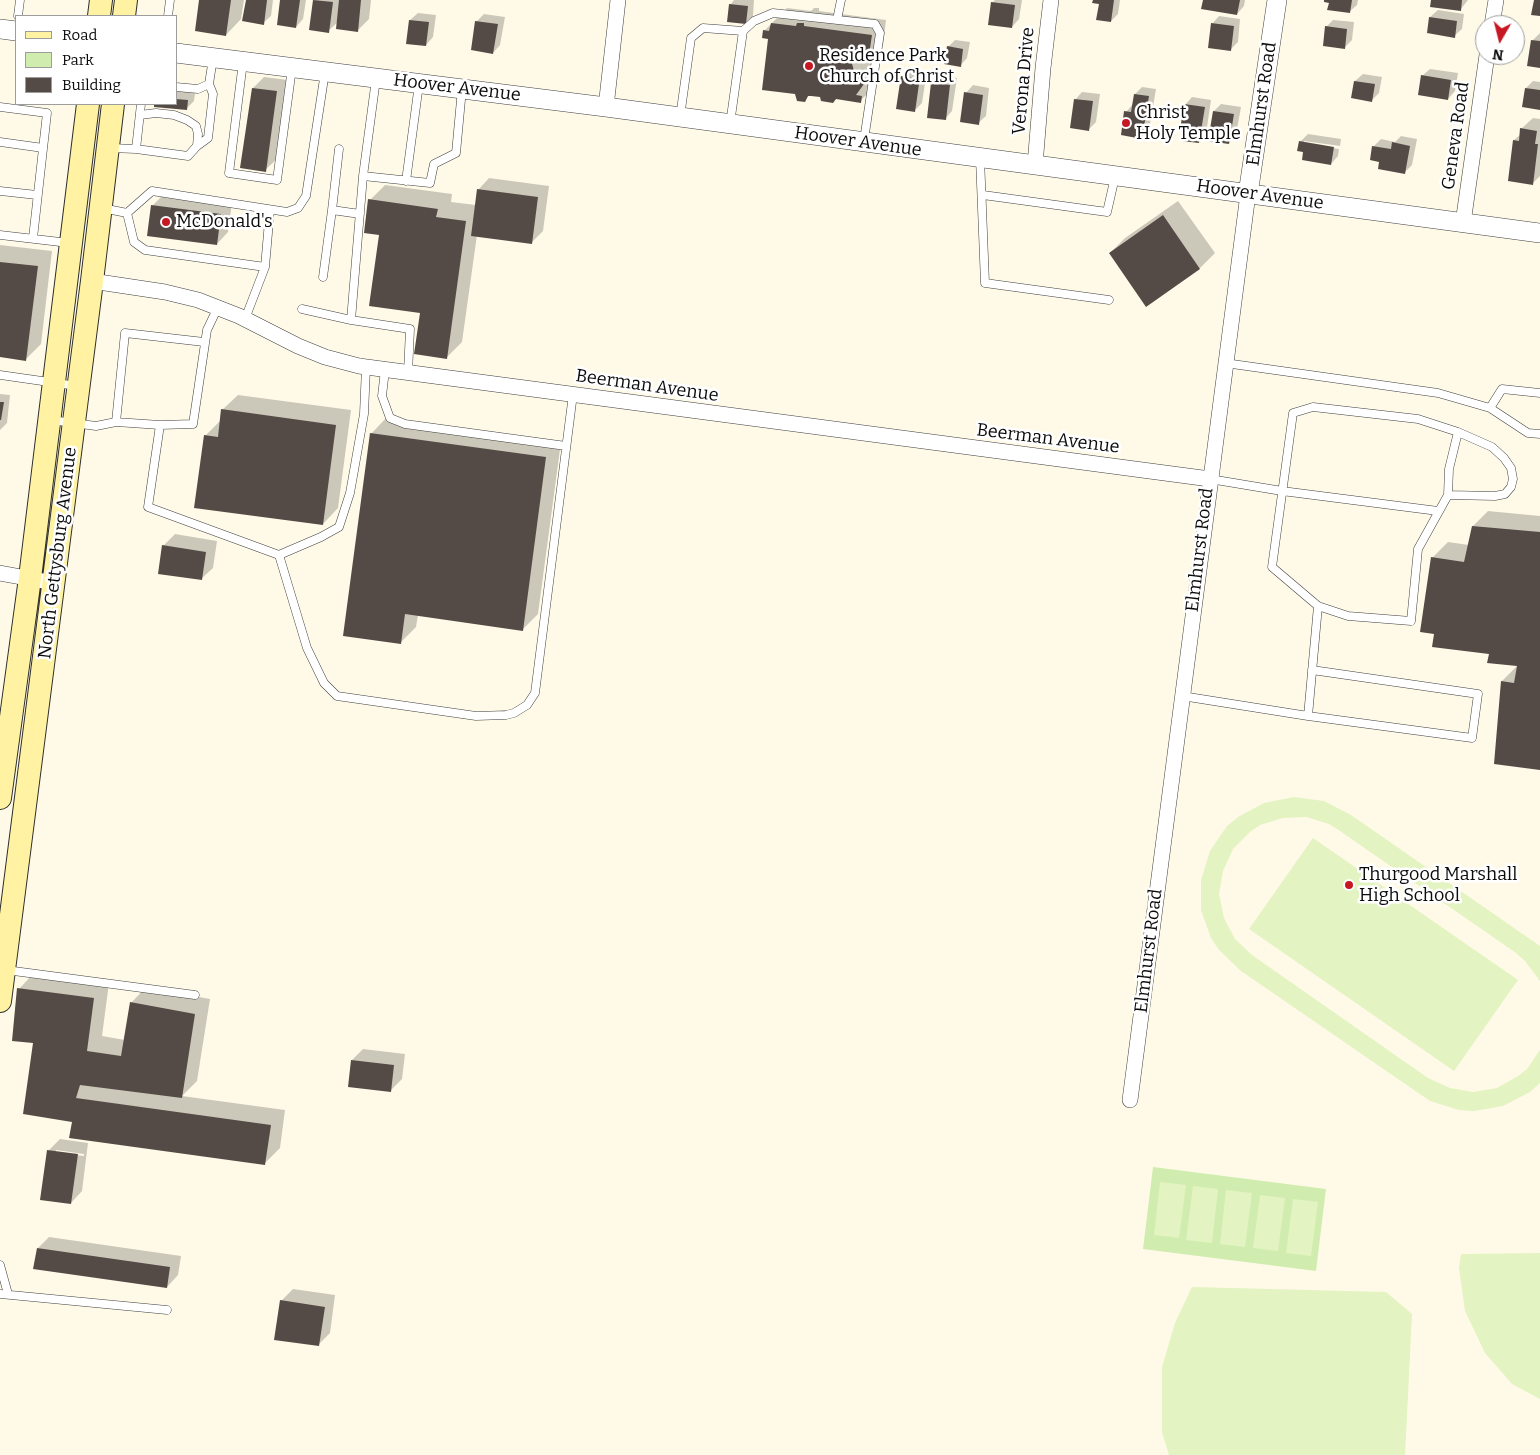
<!DOCTYPE html>
<style>
body{margin:0}
#map{position:relative;width:1540px;height:1455px;overflow:hidden;background:#fffae8;font-family:Bitter,serif}
canvas{display:block}
.legend{position:absolute;left:15px;top:15px;width:162px;height:90px;box-sizing:border-box;background:#fff;border:1px solid #9d9d9d;margin:0;padding:6px 9px;list-style:none;font-size:15px;color:#0b0b0b}
.legend li{display:flex;align-items:center;gap:10px;height:25px}
.legend b{width:25px;border:1px solid #9d9d9d}
.north{position:absolute;left:1475px;top:15px;width:50px;height:50px;box-sizing:border-box;background:#fff;border:1px solid #9d9d9d;border-radius:50%;rotate:188deg;font-size:14px;font-weight:700;line-height:20px;text-align:center;color:#0b0b0b}
.north::after{content:'';display:block;margin:auto;width:18px;height:22px;background:#c61723;clip-path:polygon(50% 0,100% 100%,50% 72%,0 100%)}
</style>
<div id="map">
<canvas width="1540" height="1455"></canvas>
<ul class="legend">
<li><b style="height:6px;background:#fff3a3"></b>Road</li>
<li><b style="height:14px;background:#d0edaf"></b>Park</li>
<li><b style="height:14px;background:#544b46"></b>Building</li>
</ul>
<div class="north">N</div>
</div>
<script>
const c = document.querySelector('canvas').getContext('2d');
c.lineJoin = 'round';
function fill(path, color) {
  c.fillStyle = color;
  c.fill(path, 'evenodd');
}
function shape(rows) {
  const path = new Path2D();
  for (const r of rows) {
    path.moveTo(r[0], r[1]);
    for (let i = 2; i < r.length; i += 2) path.lineTo(r[i], r[i + 1]);
  }
  return path;
}
function strokePath(path, color, width, dash) {
  c.strokeStyle = color;
  c.lineWidth = width;
  c.lineCap = dash ? 'butt' : 'round';
  c.setLineDash(dash || []);
  c.stroke(path);
}
function write(font, color, halo, rows, align = 'center') {
  c.font = font + ' Bitter,serif';
  c.lineWidth = 5;
  c.setLineDash([]);
  c.textBaseline = 'middle';
  c.strokeStyle = halo;
  c.fillStyle = color;
  for (const [text, x, y, turn = 0] of rows) {
    c.save();
    c.translate(x, y);
    c.rotate((+turn || 0) * Math.PI / 180);
    c.textAlign = isNaN(turn) ? turn : align;
    if (halo) c.strokeText(text, 0, 0);
    c.fillText(text, 0, 0);
    c.restore();
  }
}
fill(shape([
 [1153,1167,1326,1189,1316,1271,1143,1249]
]), '#d0edaf');
fill(shape([
 [1294,797,1324,801,1351,815,1540,946,1540,981,1525,961,1516,953,1340,831,1329,824,1306,817,1283,818,1260,825,1250,832,1233,849,1223,871,1219,894,1224,918,1235,939,1252,955,1428,1078,1450,1088,1473,1092,1497,1088,1518,1076,1527,1069,1540,1050,1540,1083,1530,1092,1503,1106,1474,1111,1459,1110,1430,1101,1241,971,1219,950,1211,938,1201,910,1201,880,1210,851,1227,826,1238,817,1264,803],
 [1313,838,1518,980,1454,1071,1249,929],
 [1160,1182,1186,1185,1179,1238,1154,1235],
 [1193,1186,1218,1189,1212,1243,1186,1240],
 [1226,1190,1252,1193,1245,1247,1220,1244],
 [1260,1195,1285,1198,1278,1251,1253,1248],
 [1293,1199,1318,1202,1311,1256,1286,1253],
 [1540,1253,1540,1399,1512,1384,1485,1353,1465,1311,1459,1268,1461,1254],
 [1192,1287,1386,1292,1412,1314,1405,1455,1169,1455,1162,1432,1162,1367,1175,1323]
]), '#e3f3c1');
fill(shape([
 [200,0,244,0,241,19,226,35],
 [247,0,273,0,271,16,263,23],
 [281,0,306,0,303,19,296,27],
 [315,0,371,0,369,19,357,31,338,22,328,31,311,29],
 [734,0,754,0,753,16,745,23,730,5],
 [995,0,1022,0,1019,19,1012,27,992,3],
 [1094,0,1120,0,1118,14,1111,21,1100,3],
 [1204,0,1245,0,1244,6,1237,14],
 [1325,0,1358,0,1357,5,1349,12],
 [1432,0,1468,0,1460,10],
 [787,8,811,11,814,8,819,8,819,11,886,20,883,45,871,57,878,63,879,68,870,80,877,81,876,86,860,101,810,94,805,100,764,31],
 [1438,10,1464,14,1462,29,1454,36,1430,17],
 [418,13,436,15,433,37,426,45,410,20],
 [484,14,505,17,500,45,493,53,476,22],
 [1219,16,1240,19,1238,42,1230,50,1212,24],
 [1333,20,1354,22,1352,40,1345,47,1326,27],
 [1540,33,1540,67,1532,41],
 [955,40,970,42,967,58,960,66,948,47],
 [909,69,919,70,918,76,926,77,922,103,915,110,902,77],
 [1430,69,1458,73,1455,91,1448,99,1422,76],
 [1363,74,1382,77,1379,93,1372,100,1355,81],
 [940,76,957,78,952,111,945,119,932,84],
 [264,77,288,80,277,159,265,170,253,88],
 [1533,81,1540,82,1540,109,1526,88],
 [973,85,989,88,986,116,978,123,966,93],
 [1142,87,1156,89,1149,130,1142,138,1126,112,1133,104,1135,94],
 [176,91,195,93,194,101,186,109,155,106,156,104,176,104],
 [1082,92,1100,94,1096,122,1089,129,1075,100],
 [1192,97,1211,100,1206,134,1198,142,1185,105],
 [1221,104,1241,107,1236,135,1229,143,1214,111],
 [1533,118,1540,119,1540,176,1533,183,1514,140,1521,134,1521,129],
 [1308,134,1341,139,1340,146,1304,141,1304,143,1339,149,1338,156,1331,164,1304,151,1300,142],
 [1401,136,1417,139,1412,165,1405,172,1381,161,1373,147,1381,139,1395,142],
 [489,178,549,186,543,231,532,242,477,235,462,342,447,357,421,312,370,200,385,185,452,194,451,202,476,205,478,190],
 [164,194,232,203,228,232,217,244,152,206],
 [1178,201,1215,253,1200,268,1110,253,1125,238],
 [0,245,52,251,41,344,26,359,0,356],
 [0,394,10,395,7,423,0,430],
 [238,395,351,410,338,508,323,524,205,436,221,420,222,410],
 [386,418,561,442,538,614,523,629,418,615,416,627,401,642,371,434],
 [1488,511,1540,516,1540,769,1502,681,1518,665,1490,653,1436,633,1432,558,1448,542,1469,545,1473,526],
 [175,534,217,541,213,568,201,579,163,546],
 [34,973,109,983,102,1036,125,1040,131,1003,146,987,210,999,197,1081,182,1096,285,1110,280,1148,265,1163,73,1121,19,989],
 [363,1049,405,1054,402,1079,391,1090,352,1060],
 [60,1139,88,1143,82,1191,71,1203,48,1151],
 [56,1150,84,1154,84,1156,56,1153],
 [49,1237,181,1256,178,1275,167,1287,38,1248],
 [293,1289,335,1295,330,1333,318,1345,281,1301]
]), '#0003');
fill(shape([
 [199,0,231,0,226,36,195,31],
 [246,0,267,0,264,25,242,21],
 [280,0,300,0,296,28,277,25],
 [313,0,333,2,329,33,309,30],
 [339,0,361,0,358,32,336,29],
 [1093,0,1114,0,1111,22,1096,20,1099,4,1092,3],
 [1203,0,1240,0,1237,15,1201,9],
 [1324,0,1352,0,1350,13,1327,10,1329,3,1324,2],
 [1431,0,1462,0,1461,11,1430,7],
 [1534,0,1540,0,1540,16,1531,15],
 [991,2,1015,5,1012,28,988,25],
 [729,4,748,6,746,24,727,22],
 [1429,17,1457,21,1455,38,1427,33],
 [409,20,429,22,426,46,406,44],
 [475,21,498,24,493,54,471,50],
 [771,23,796,26,797,23,804,23,804,26,872,35,868,62,851,60,854,71,863,79,864,84,856,95,862,96,861,103,836,99,833,103,821,101,820,97,811,96,808,96,805,102,797,101,795,94,762,90,768,39,762,38,763,30,769,31],
 [1211,23,1234,26,1231,51,1208,48],
 [1325,26,1347,29,1345,49,1323,46],
 [1531,40,1540,41,1540,68,1527,66],
 [947,46,963,49,961,67,944,64],
 [1421,75,1451,80,1448,100,1418,95],
 [901,76,912,78,912,83,919,84,915,112,896,109],
 [1354,81,1375,84,1372,102,1351,98],
 [931,83,950,85,946,120,927,118],
 [252,88,277,91,266,172,240,168],
 [1525,88,1540,90,1540,110,1522,107],
 [964,92,983,95,979,125,960,122],
 [1134,94,1149,96,1142,139,1121,135,1124,111,1131,112],
 [176,99,188,100,187,110,154,107,154,104,176,104],
 [1074,99,1093,101,1089,131,1070,128],
 [1184,104,1205,107,1199,143,1182,141,1183,131,1180,130],
 [1213,111,1234,114,1229,144,1208,141],
 [1520,128,1537,131,1535,144,1538,144,1533,185,1508,181,1513,140,1519,141],
 [1299,141,1334,147,1331,165,1302,160,1303,152,1297,151],
 [1392,142,1410,146,1405,174,1378,169,1379,162,1370,160,1372,146,1391,149],
 [477,189,538,197,532,244,471,236],
 [368,199,438,209,436,217,466,221,447,359,414,354,420,313,369,306,379,235,364,233],
 [151,205,221,214,217,245,147,236],
 [1163,215,1200,269,1146,307,1109,253],
 [0,262,38,266,26,361,0,357],
 [0,402,4,402,1,420,0,420],
 [221,409,336,425,323,525,194,508,204,435,218,437],
 [370,433,546,457,523,631,405,614,401,644,343,636],
 [1472,526,1540,532,1540,770,1494,764,1501,681,1514,683,1517,666,1487,663,1489,654,1432,647,1434,634,1420,632,1431,557,1464,562],
 [162,545,206,552,202,580,158,574],
 [17,988,94,998,87,1051,121,1056,130,1002,195,1014,182,1098,80,1085,76,1098,271,1125,265,1165,69,1138,72,1122,23,1114,33,1043,12,1041],
 [351,1060,394,1065,391,1092,348,1087],
 [47,1150,78,1154,71,1204,40,1200],
 [37,1248,170,1267,167,1288,33,1269],
 [280,1300,325,1307,319,1346,274,1340]
]), '#544b46');
const service = shape([
 [18,16,20,0],
 [168,16,170,0],
 [837,20,841,0],
 [243,62,229,173,277,180,292,68],
 [176,87,198,89,209,84],
 [0,107,47,113,33,238],
 [140,115,156,113,174,115,187,120,196,126,198,134,197,146],
 [680,117,691,38,703,28,743,31],
 [730,124,743,31,754,21,773,13,875,24,880,33,864,140],
 [0,142,43,148],
 [110,148,136,149,188,156,197,146,208,138,213,94,209,84,213,58],
 [136,149,141,104],
 [980,158,985,283,1109,300],
 [363,176,376,79],
 [406,181,419,84],
 [0,191,37,195],
 [983,195,1107,212,1115,177],
 [102,208,127,213],
 [332,210,339,149],
 [127,213,152,191,287,212,298,208,306,196,325,72],
 [127,213,134,242,145,250,265,267],
 [0,235,69,243],
 [323,277,332,210,360,214],
 [302,309,351,320],
 [245,319,265,267,270,210],
 [1225,363,1438,393,1490,408,1528,433,1540,434],
 [385,370,382,396,390,418,405,424,566,446],
 [408,373,410,329,351,320,363,176,430,183,434,164,456,153,462,89],
 [0,375,77,386],
 [1313,407,1418,419,1458,432,1492,447,1504,458,1511,468,1513,479,1511,487,1505,494,1495,496,1448,495,1418,549,1411,621,1348,616,1318,606,1272,567,1293,413,1313,407],
 [1490,408,1502,389,1540,393],
 [51,420,96,426,116,422,160,425,148,507,279,555,307,648,324,683,337,696,476,716,506,715,514,713,527,705,535,693,573,394],
 [116,422,125,333,204,342],
 [160,425,193,424,207,330,218,307],
 [1210,479,1282,491,1438,511],
 [1448,495,1449,469,1458,432],
 [279,555,321,537,339,527,350,493,364,414,366,367],
 [1312,670,1478,694,1472,738,1308,716,1318,606],
 [1182,696,1308,716],
 [6,970,195,995],
 [0,1265,8,1294],
 [0,1294,167,1310]
]);
const minor = shape([
 [1492,25,1496,0],
 [606,107,618,0],
 [1035,165,1043,68,1051,0],
 [1463,223,1487,55],
 [92,281,165,292,198,300,239,316,298,346,325,357,359,366,1210,479],
 [0,573,54,583],
 [1130,1100,1248,194]
]);
const tertiary = shape([
 [0,29,16,31],
 [176,53,606,107,1540,233],
 [1248,194,1277,0]
]);
const secondary = shape([
 [99,16,101,0],
 [124,16,126,0],
 [0,798,30,578,88,104],
 [0,1001,92,281,113,104]
]);
strokePath(service, '#3e3e3e', 9);
strokePath(minor, '#3e3e3e', 16);
strokePath(tertiary, '#3e3e3e', 20);
strokePath(secondary, '#2d2d2d', 24);
strokePath(service, '#fff', 8);
strokePath(minor, '#fff', 15);
strokePath(tertiary, '#fff', 19);
strokePath(secondary, '#fff3a3', 22);
for (const [x, y, r, color] of [
 [809,66,5,"#c61723"],
 [1126,123,5,"#c61723"],
 [166,222,5,"#c61723"],
 [1349,885,5,"#c61723"]
]) {
  const dot = new Path2D();
  dot.arc(x, y, r, 0, 2 * Math.PI);
  c.fillStyle = color;
  c.fill(dot);
  strokePath(dot, '#fff', 2);
}
write('18px', '#0b0b0b', '#fff', [
 ["Residence Park",819,56],
 ["Church of Christ",819,77],
 ["Christ",1136,113],
 ["Holy Temple",1136,134],
 ["McDonald's",176,222],
 ["Thurgood Marshall",1359,875],
 ["High School",1359,896]
], 'left');
write('18px', '#0b0b0b', '#fff', [
 ["Verona Drive",1024,81,-85],
 ["Hoover Avenue",457,88,7],
 ["Elmhurst Road",1262,104,-82],
 ["Geneva Road",1456,136,-82],
 ["Hoover Avenue",858,142,8],
 ["Hoover Avenue",1260,195,8],
 ["Beerman Avenue",647,386,8],
 ["Beerman Avenue",1048,439,7],
 ["Elmhurst Road",1200,550,-83],
 ["North Gettysburg Avenue",58,553,-83],
 ["Elmhurst Road",1149,951,-83]
]);
</script>
